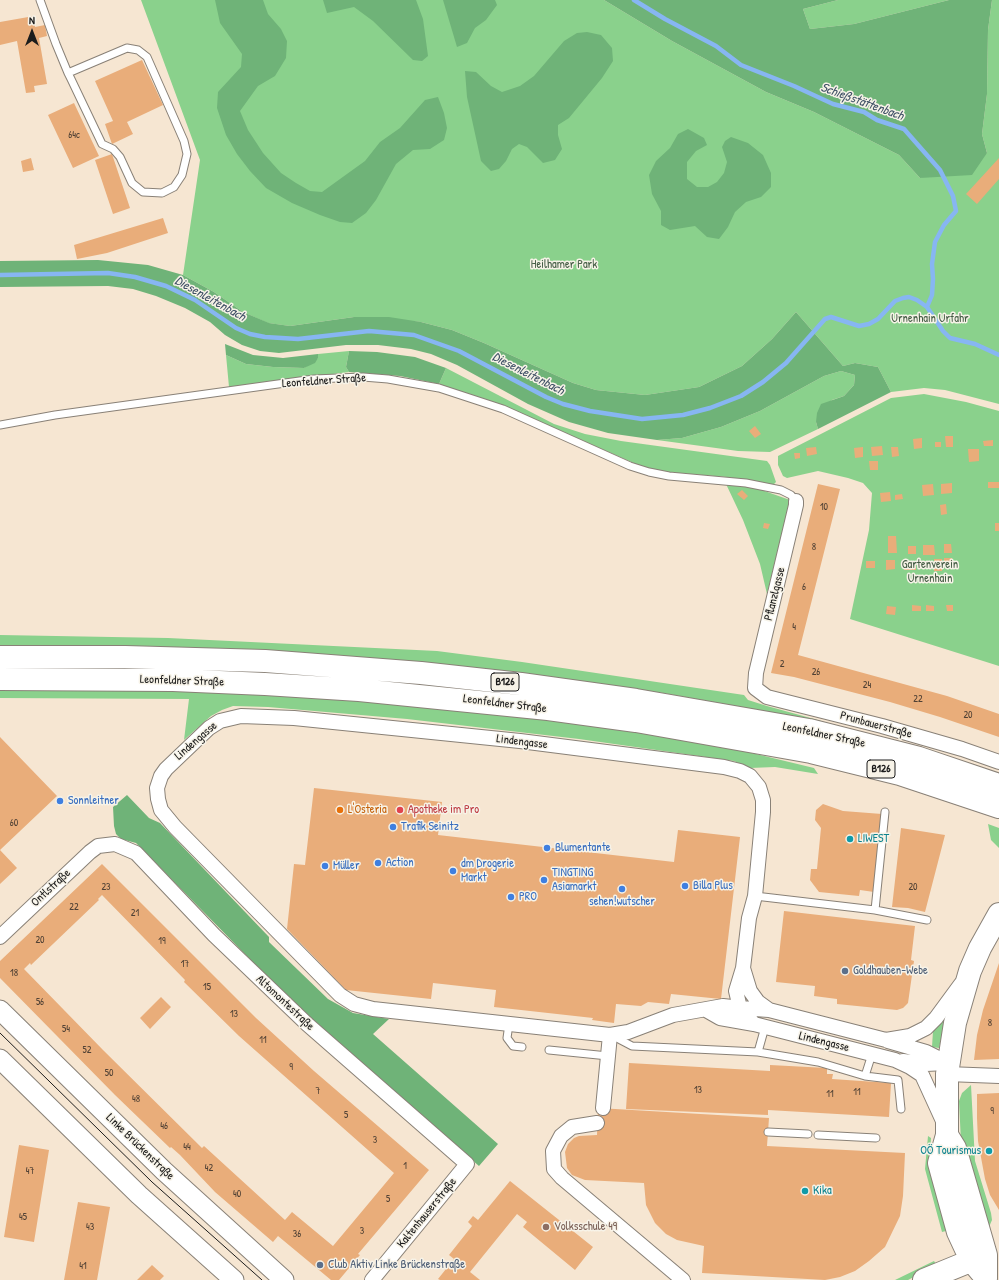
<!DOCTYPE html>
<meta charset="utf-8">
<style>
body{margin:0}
#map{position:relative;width:999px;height:1280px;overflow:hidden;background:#f6e6d2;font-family:"Patrick Hand",sans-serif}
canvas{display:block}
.north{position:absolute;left:12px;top:12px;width:40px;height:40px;-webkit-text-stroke:3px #f7f3e8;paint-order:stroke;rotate:0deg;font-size:11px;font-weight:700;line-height:16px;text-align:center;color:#1c1c1c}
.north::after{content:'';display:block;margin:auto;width:14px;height:18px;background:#1c1c1c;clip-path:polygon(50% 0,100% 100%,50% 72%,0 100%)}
</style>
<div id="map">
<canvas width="999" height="1280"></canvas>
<div class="north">N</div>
</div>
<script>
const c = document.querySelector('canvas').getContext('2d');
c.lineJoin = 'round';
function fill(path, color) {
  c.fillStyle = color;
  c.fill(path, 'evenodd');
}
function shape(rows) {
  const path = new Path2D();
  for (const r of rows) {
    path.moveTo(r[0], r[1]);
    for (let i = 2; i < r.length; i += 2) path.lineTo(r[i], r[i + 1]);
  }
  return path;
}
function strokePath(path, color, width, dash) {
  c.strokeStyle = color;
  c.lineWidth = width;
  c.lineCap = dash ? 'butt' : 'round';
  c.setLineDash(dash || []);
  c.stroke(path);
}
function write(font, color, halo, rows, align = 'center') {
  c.font = font + ' "Patrick Hand",sans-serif';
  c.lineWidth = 3;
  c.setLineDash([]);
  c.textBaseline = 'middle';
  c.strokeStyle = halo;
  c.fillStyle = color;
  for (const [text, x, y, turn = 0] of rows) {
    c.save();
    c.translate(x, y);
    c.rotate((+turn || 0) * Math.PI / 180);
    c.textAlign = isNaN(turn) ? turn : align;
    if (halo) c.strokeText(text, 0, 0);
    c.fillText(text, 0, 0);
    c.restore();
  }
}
fill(shape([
 [141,0,604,0,672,41,766,92,814,112,899,155,920,178,987,153,982,134,987,94,988,30,992,0,999,0,999,404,945,390,924,388,891,392,878,367,855,363,843,366,796,312,772,339,742,366,699,387,645,395,596,390,573,383,484,343,452,330,421,322,354,317,290,326,268,323,243,312,214,292,183,275,200,160],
 [838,0,949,0,854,24,810,29,803,9],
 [349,351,346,367,349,372,229,387,226,355,246,364,273,367,304,368,318,358,318,354],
 [446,368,554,424,585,434,621,441,767,461,770,465,776,482,773,485,767,484,727,477,665,472,645,468,504,406,439,384],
 [841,371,855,375,854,385,844,396,832,400,816,422,818,429,770,452,738,451,657,440,682,438,721,427,760,411,824,376],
 [924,394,966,402,999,411,999,666,850,619,869,530,872,493,863,483,848,478,818,471,787,478,783,476,778,465,778,456,891,398],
 [726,484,756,488,790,500,767,594,760,564,743,520],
 [0,635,168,638,437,651,522,662,744,695,748,700,767,706,825,722,663,693,452,665,246,649,0,647],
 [0,688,145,689,333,698,501,714,626,730,723,746,814,768,818,774,775,767,750,768,734,761,579,739,407,719,268,707,233,706,222,710,211,716,184,740,189,699,0,698],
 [988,824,999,828,999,848,991,840],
 [946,1017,939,1048,932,1047,933,1031],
 [971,1085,975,1161,991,1213,992,1220,989,1227,961,1142,959,1101,962,1093],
 [928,1136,931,1138,929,1168,946,1231,942,1232,925,1169],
 [934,1261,936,1264,927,1270,908,1280,895,1280]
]), '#8ad18c');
fill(shape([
 [215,0,263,0,268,14,281,29,287,41,286,58,275,76,258,86,240,111,248,130,263,153,281,173,296,183,310,191,322,192,365,161,380,142,400,128,425,100,438,97,444,113,447,128,444,140,430,149,413,150,396,164,376,200,366,213,352,223,340,222,320,215,292,203,266,188,250,171,237,154,226,135,217,108,218,92,241,67,242,54,220,23],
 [323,0,416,0,423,19,428,56,422,61,413,60,373,21,354,7,327,13],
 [443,0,495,0,497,5,486,20,475,28,467,43,457,47],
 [604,0,838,0,803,9,810,29,854,24,949,0,992,0,988,30,987,94,982,134,987,153,972,175,920,178,899,155,814,112,766,92,672,41],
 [587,32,601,35,612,48,613,61,602,78,569,118,558,125,558,135,562,149,555,160,543,163,527,147,519,144,512,149,506,161,499,169,491,171,481,161,467,97,465,71,476,72,491,86,502,92,520,86,534,76,564,41,577,33],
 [688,129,704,138,707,145,696,151,687,162,687,179,697,187,708,187,717,182,724,173,727,162,722,147,725,141,731,137,748,143,763,155,771,173,771,187,761,197,746,202,735,212,728,227,719,239,707,237,695,226,670,230,661,225,661,211,652,194,649,175,656,161,670,148,678,134],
 [98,260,148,265,183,275,214,292,243,312,269,323,290,326,354,317,389,317,421,322,452,330,484,343,573,383,596,390,645,395,699,387,742,366,772,339,796,312,843,366,855,363,878,367,891,392,818,429,816,422,817,413,821,404,844,396,854,385,855,375,841,371,824,376,760,411,721,427,682,438,657,440,608,433,569,422,528,404,457,365,431,354,411,349,378,345,346,345,279,353,260,351,242,345,225,335,210,322,185,308,156,296,133,289,108,286,0,287,0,261],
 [225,344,253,355,283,358,318,354,318,358,315,363,304,368,273,367,246,364,226,355],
 [349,351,377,352,415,357,446,368,439,384,400,376,349,372,346,367],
 [127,795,149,818,160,823,269,937,269,942,328,999,353,1013,389,1019,373,1034,498,1144,479,1166,288,998,136,843,121,839,116,834,114,826,113,807]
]), '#6fb378');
strokePath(shape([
 [634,0,665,19,716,46,741,65,794,86,833,104,864,112,877,120,904,129,940,170,953,196,956,211,944,225,935,242,932,264,933,279,932,295,927,307],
 [0,275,108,273,135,277,166,286,195,300,236,328,250,334,265,337,298,339,369,331,414,335,459,351,546,397,563,404,590,411,642,419,683,415,710,408,741,396,763,382,786,363,825,319,831,317,859,326,869,324,878,319,895,301,903,298,909,297,917,300,927,307,943,331,950,338,975,344,999,355]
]), '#87b6f2', 4.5);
fill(shape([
 [34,16,35,27,45,25,47,36,39,38,47,84,34,86,35,92,26,93,17,41,0,45,0,22],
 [142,60,163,105,127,122,133,134,112,144,105,124,113,121,95,81],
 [74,103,99,156,73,168,48,115],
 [112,154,130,208,113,214,95,160],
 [31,158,34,170,23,172,21,161],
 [999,158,999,179,977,204,966,194],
 [163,218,168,233,107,253,77,259,74,245],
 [755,426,761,434,755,438,749,431],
 [945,436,953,436,953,447,946,447],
 [922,438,922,448,914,449,913,439],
 [993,440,993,446,984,446,983,441],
 [935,442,941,442,941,447,935,447],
 [882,446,883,455,872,456,871,447],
 [816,447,817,454,807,456,806,448],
 [863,447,863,457,855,458,854,448],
 [891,447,898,447,899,456,892,457],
 [968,449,979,449,979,461,969,462],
 [794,453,800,453,800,458,795,459],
 [869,461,878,461,878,470,870,470],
 [988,482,999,482,999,488,988,488],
 [952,483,952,493,941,494,941,484],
 [818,484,840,489,798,655,947,696,999,714,999,737,940,717,890,702,794,677,771,673],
 [933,484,934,495,923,496,922,485],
 [742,490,748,496,744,500,737,494],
 [890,492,891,501,881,502,880,493],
 [902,494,903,499,895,500,895,495],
 [946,504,947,514,941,515,940,505],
 [764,523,770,524,768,529,763,528],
 [995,523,999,523,999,531,995,531],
 [888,536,896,536,897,553,888,553],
 [944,544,951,544,952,553,944,553],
 [923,545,934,545,935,555,923,555],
 [908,546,916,546,916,554,908,554],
 [944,558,952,558,953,563,944,564],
 [934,559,942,559,942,571,934,571],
 [886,560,895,560,895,569,886,570],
 [866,561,875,561,875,568,866,568],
 [904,561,916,561,916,570,904,570],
 [912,605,921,606,921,611,912,611],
 [926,605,934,606,934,611,926,611],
 [946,605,953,605,953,611,947,611],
 [887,606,896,607,895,615,886,614],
 [0,737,57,796,0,850,17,868,0,884],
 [314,788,442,802,438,835,674,862,678,830,740,837,721,999,671,994,669,1004,648,1002,641,1006,616,1004,614,1023,592,1020,593,1018,494,1007,496,990,433,983,431,999,346,990,287,929,294,864,305,865],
 [823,804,843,811,882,814,874,892,860,890,859,896,819,892,810,880,811,869,817,869,821,828,815,820,816,810],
 [901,828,945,835,925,912,908,908,892,907],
 [102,864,256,1018,314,1071,429,1170,358,1254,360,1255,339,1280,331,1280,278,1236,273,1242,215,1192,180,1155,171,1147,170,1148,115,1095,0,978,0,961],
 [102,895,185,980,184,982,239,1036,394,1173,333,1246,292,1212,285,1220,204,1146,202,1148,103,1050,24,969,30,963,31,965,99,900,98,899],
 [784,911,915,926,911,960,914,961,908,1003,903,1008,897,1010,837,1004,837,999,814,996,815,986,776,982],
 [999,963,999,1059,974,1060,977,1035,983,1010],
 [161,997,171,1007,150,1029,140,1018],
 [629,1063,770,1071,770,1065,827,1068,827,1074,833,1074,832,1079,891,1083,889,1117,768,1110,768,1115,626,1109],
 [999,1093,999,1210,990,1195,985,1179,978,1141,977,1118,977,1094],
 [598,1108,769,1118,767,1146,905,1153,903,1196,900,1216,885,1247,869,1261,855,1271,840,1277,825,1280,702,1273,704,1246,677,1240,666,1234,655,1223,646,1205,644,1183,585,1180,572,1175,567,1168,565,1152,568,1144,574,1138,579,1136,597,1135],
 [19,1145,49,1150,34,1242,4,1237],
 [510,1181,593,1247,575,1270,523,1227,527,1222,517,1214,470,1272,480,1280,440,1280,438,1279,454,1259,449,1255,472,1226,468,1222,473,1216,478,1220],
 [78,1202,110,1207,97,1280,64,1280],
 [152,1265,164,1276,160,1280,137,1280]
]), '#e9ad7a');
const lane = shape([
 [40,0,56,44,68,73,71,79,102,144,113,149,120,157,132,183,143,192,162,193,174,187,182,175,187,154,184,141,147,57,138,50,127,48,68,73],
 [0,425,55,415,314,379,363,377,388,379,439,388,503,409,630,466,649,472,669,476,746,483,781,490,791,495,796,501],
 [755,896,875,910,927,920],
 [875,910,885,812],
 [509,1024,507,1038,513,1046,522,1047],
 [765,1027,758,1052,818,1062,865,1076],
 [613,1036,632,1046,758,1052],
 [549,1050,608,1056],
 [872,1054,865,1076,898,1080,901,1109],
 [768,1132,808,1134],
 [818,1135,876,1138]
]);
const street = shape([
 [796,501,796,505,756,673,755,688,767,697,882,726,962,749,999,762],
 [0,937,90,852,98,846,115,844,136,853,214,935,307,1024,467,1164,372,1280],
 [743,968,750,991,758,1002,769,1010],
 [706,1010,720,1018,754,1024,895,1060,910,1067,922,1075,943,1121],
 [754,1024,740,1008,736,991,743,968,749,918,755,896,763,812,763,800,759,787,750,776,740,771,724,767,520,741,294,718,241,716,220,721,209,728,166,769,161,776,157,788,158,799,161,810,175,827,340,995,354,1004,373,1009,610,1035,628,1032,673,1015,723,1006,740,1008,769,1010,886,1040,910,1036,926,1028,936,1018,961,984],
 [888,1041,926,1052,948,1063],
 [903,1061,926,1064,946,1063],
 [947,1074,999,1076],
 [603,1108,610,1035],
 [597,1123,572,1127,561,1136,553,1151,554,1169,562,1178,683,1280]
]);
const secondary = shape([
 [0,1010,164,1171,284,1280],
 [0,1059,139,1195,234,1280]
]);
const primary = shape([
 [0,657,125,657,265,661,421,673,521,684,636,700,809,730,919,758,999,785],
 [0,679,173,680,265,684,359,690,548,709,636,721,811,752,900,774,999,807],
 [947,1135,955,1148,986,1255,986,1278],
 [986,1278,971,1260,958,1232,939,1163,947,1135,947,1074,955,1023,970,971,980,948,999,914],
 [924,1280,985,1255]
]);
strokePath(lane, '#898177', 9);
strokePath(street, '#898177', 16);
strokePath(secondary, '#898177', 21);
strokePath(primary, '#898177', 24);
strokePath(lane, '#fff', 7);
strokePath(street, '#fff', 14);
strokePath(secondary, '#fff', 19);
strokePath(primary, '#fff', 22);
strokePath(shape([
 [0,1033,152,1182,262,1280]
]), '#1c1c1c', 1);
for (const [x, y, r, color] of [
 [60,801,4,"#3f7fe0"],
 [340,810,4,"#e8710a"],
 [400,810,4,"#e0444e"],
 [393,827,4,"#3f7fe0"],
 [850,839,4,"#0f9aa8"],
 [547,848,4,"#3f7fe0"],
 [378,863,4,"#3f7fe0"],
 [325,866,4,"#3f7fe0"],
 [453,871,4,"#3f7fe0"],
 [544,880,4,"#3f7fe0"],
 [685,886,4,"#3f7fe0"],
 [622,889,4,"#3f7fe0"],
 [511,897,4,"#3f7fe0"],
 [845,971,4,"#5c6f8a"],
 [989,1151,4,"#0f9aa8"],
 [805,1191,4,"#0f9aa8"],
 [546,1227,4,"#8d6e63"],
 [320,1265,4,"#5c6f8a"]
]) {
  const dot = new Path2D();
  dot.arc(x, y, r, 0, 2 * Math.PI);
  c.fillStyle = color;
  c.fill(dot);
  strokePath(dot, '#f7f3e8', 1.5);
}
write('10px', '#4f4034', null, [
 ["64c",74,135],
 ["10",824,507],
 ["8",814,547],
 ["6",804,587],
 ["4",794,627],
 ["2",782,664],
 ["26",816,672],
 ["24",867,685],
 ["22",918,699],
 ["20",968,715],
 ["60",14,823],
 ["23",106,887],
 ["20",913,887],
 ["22",74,907],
 ["21",135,913],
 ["20",40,940],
 ["19",162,941],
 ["17",185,964],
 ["18",14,973],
 ["15",207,987],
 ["56",40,1002],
 ["13",234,1014],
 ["8",990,1023],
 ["54",66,1029],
 ["11",263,1040],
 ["52",87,1050],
 ["9",291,1067],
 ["50",109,1073],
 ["13",698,1090],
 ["7",318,1091],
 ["11",857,1092],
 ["11",830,1094],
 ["48",136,1099],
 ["9",992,1111],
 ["5",346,1115],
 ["46",164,1126],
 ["3",375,1140],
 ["44",187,1147],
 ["1",405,1166],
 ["42",209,1168],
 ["47",30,1171],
 ["40",237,1194],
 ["5",388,1199],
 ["45",23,1217],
 ["43",90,1227],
 ["3",362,1231],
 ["36",297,1234],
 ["41",83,1266]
]);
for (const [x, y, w] of [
 [505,682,28],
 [881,769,28]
]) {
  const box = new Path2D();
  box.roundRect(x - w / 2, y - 9, w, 18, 3);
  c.fillStyle = '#f7f3e8';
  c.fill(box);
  strokePath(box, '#1c1c1c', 1);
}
write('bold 11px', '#1c1c1c', null, [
 ["B126",505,682],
 ["B126",881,769]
]);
write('12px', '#425b43', '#f7f3e8', [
 ["Heilhamer Park",564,265],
 ["Urnenhain Urfahr",930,319],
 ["Gartenverein",930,565],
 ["Urnenhain",930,579]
]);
write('12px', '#1c1c1c', '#f7f3e8', [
 ["Leonfeldner Straße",324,381,-4],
 ["Pflanzlgasse",775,594,-76],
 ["Leonfeldner Straße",182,681,2],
 ["Leonfeldner Straße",505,704,7],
 ["Prunbauerstraße",876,725,15],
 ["Leonfeldner Straße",824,735,12],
 ["Lindengasse",196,741,-41],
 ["Lindengasse",522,742,7],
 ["Ontlstraße",51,888,-43],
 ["Altomontestraße",285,1003,43],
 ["Lindengasse",824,1042,14],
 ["Linke Brückenstraße",140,1147,44],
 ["Kaltenhauserstraße",427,1213,-51]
]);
write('12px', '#366cbe', '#f7f3e8', [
 ["Sonnleitner",68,801],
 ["Trafik Seinitz",401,827],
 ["Blumentante",555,848],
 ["Action",386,863],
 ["dm Drogerie",461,864],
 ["Markt",461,878],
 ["Müller",333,866],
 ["TINGTING",552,873],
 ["Asiamarkt",552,887],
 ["Billa Plus",693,886],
 ["PRO",519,897],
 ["sehen!wutscher",622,902,"center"]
], 'left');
write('12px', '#c56008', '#f7f3e8', [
 ["L'Osteria",348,810]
], 'left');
write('12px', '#be3a42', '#f7f3e8', [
 ["Apotheke im Pro",408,810]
], 'left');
write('12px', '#0d838f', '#f7f3e8', [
 ["LIWEST",858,839],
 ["OÖ Tourismus",981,1151,"right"],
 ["Kika",813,1191]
], 'left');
write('12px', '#4e5e75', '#f7f3e8', [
 ["Goldhauben-Webe",853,971],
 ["Club Aktiv Linke Brückenstraße",328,1265]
], 'left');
write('12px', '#785e54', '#f7f3e8', [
 ["Volksschule 49",554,1227]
], 'left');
write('italic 13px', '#415267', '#f7f3e8', [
 ["Schießstättenbach",862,102,20],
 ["Diesenleitenbach",210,299,29],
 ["Diesenleitenbach",528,374,27]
]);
</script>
